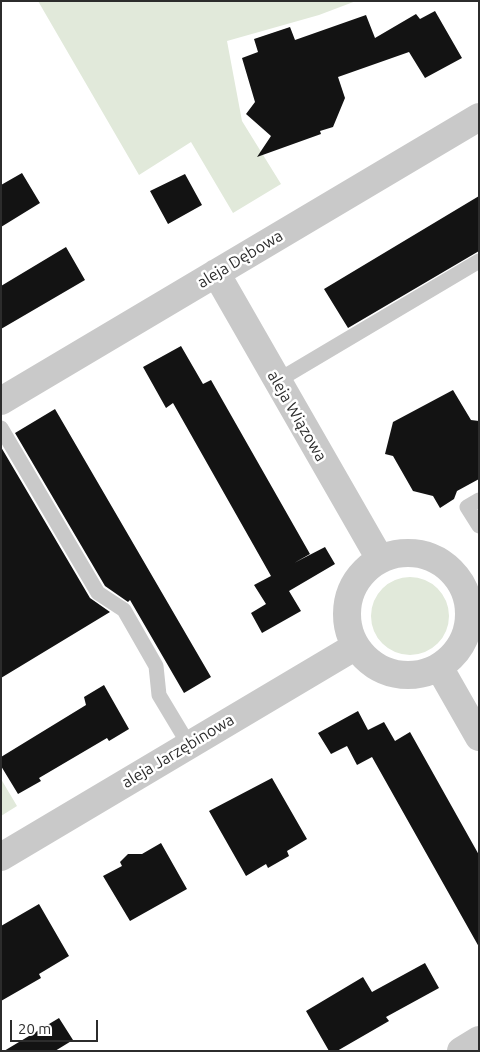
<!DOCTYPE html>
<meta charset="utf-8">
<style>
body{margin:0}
#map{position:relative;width:480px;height:1052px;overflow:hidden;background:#fff;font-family:Ubuntu,sans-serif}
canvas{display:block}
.frame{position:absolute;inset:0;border:2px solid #2c2c2c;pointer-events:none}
.scale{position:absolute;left:10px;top:1020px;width:88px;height:22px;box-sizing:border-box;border:2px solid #2c2c2c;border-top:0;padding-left:6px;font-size:15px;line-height:18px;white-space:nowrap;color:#2c2c2c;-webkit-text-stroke:4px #fff;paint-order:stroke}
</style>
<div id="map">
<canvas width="480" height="1052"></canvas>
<div class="frame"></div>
<div class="scale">20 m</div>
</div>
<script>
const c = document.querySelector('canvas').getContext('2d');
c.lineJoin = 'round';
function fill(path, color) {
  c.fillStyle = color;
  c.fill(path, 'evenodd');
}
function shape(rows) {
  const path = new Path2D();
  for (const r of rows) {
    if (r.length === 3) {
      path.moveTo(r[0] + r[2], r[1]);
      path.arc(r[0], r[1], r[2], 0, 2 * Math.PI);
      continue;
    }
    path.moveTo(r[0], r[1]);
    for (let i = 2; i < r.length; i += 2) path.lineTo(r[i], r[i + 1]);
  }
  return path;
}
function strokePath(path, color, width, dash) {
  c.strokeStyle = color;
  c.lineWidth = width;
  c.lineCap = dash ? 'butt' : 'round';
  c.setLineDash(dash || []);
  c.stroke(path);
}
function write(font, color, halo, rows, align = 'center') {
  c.font = font + ' Ubuntu,sans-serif';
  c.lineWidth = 5;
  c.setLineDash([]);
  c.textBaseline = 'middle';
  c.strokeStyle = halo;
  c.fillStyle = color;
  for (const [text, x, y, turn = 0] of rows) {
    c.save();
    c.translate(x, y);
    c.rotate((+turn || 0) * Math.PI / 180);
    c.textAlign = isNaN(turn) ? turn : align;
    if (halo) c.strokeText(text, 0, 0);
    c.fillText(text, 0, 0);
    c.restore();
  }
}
fill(shape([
 [38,1,356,1,319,15,227,41,242,121,281,184,233,213,191,142,139,175],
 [410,616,39],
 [1,779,17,806,1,816]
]), '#e1e9da');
fill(shape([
 [435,11,462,58,425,78,409,52,338,77,345,98,333,127,320,131,321,134,257,157,271,136,246,114,255,102,242,58,258,52,254,39,290,27,295,40,366,15,375,38,416,14,420,19],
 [22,173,40,203,1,227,1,185],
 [185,174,202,205,168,224,150,191],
 [479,196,479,251,348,328,324,289],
 [66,247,85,280,1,329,1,286],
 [181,346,203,384,211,380,310,554,294,563,325,547,335,564,289,591,301,611,262,633,251,613,266,604,254,585,271,576,173,403,166,408,143,367],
 [453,390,471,420,479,421,479,479,457,491,454,499,440,508,433,496,413,491,393,456,385,454,393,422],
 [55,409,211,677,184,693,130,600,128,602,105,586,15,433],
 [1,447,90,598,110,612,1,678],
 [104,685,129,729,109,741,107,738,39,778,41,781,18,794,1,766,1,757,86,705,84,697],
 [358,711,368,730,384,722,395,741,410,732,479,855,479,947,372,757,357,765,347,746,331,754,318,733],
 [272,778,307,839,287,851,289,856,268,868,266,864,246,876,209,811],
 [161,843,187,889,130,921,103,876,122,866,120,862,128,854,142,854],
 [39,904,69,956,39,974,41,978,1,1001,1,926],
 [425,963,439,988,386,1017,389,1021,337,1051,329,1051,306,1011,363,977,372,992],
 [59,1018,73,1040,55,1051,4,1051]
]), '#131313');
strokePath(shape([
 [277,381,479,261],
 [1,428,98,593,124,610,156,666,159,695,189,745],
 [479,500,467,507,479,526]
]), '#c9c9c9', 15);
strokePath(shape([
 [216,273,380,559],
 [1,401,479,117],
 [408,614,61],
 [439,667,479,737],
 [1,857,356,646],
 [461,1051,479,1040]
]), '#c9c9c9', 28);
write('16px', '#2c2c2c', '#fff', [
 ["aleja Dębowa",240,259,-31],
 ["aleja Wiązowa",297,416,60],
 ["aleja Jarzębinowa",178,751,-31]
]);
</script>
